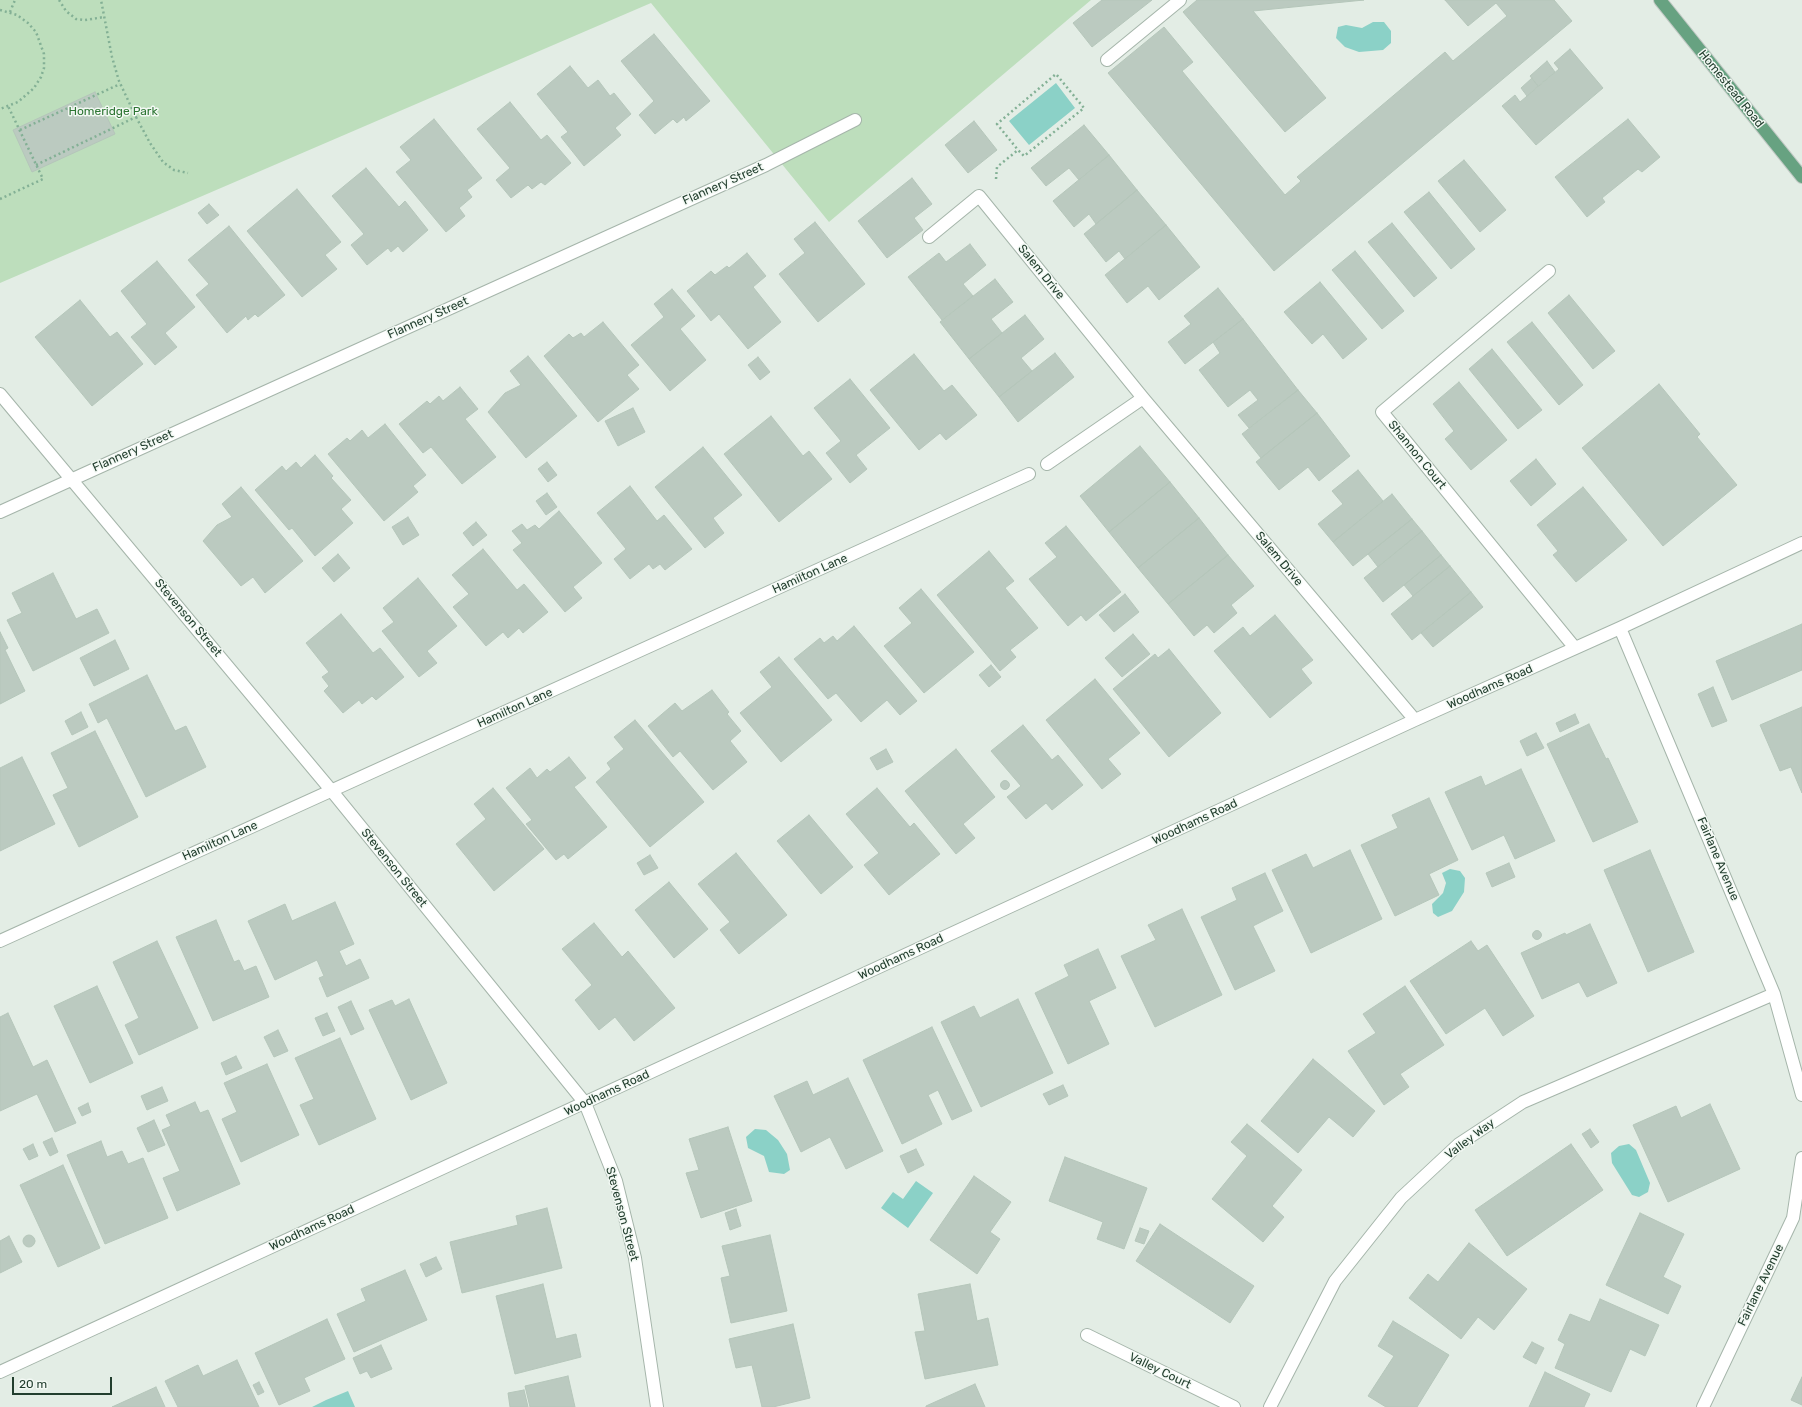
<!DOCTYPE html>
<style>
body{margin:0}
#map{position:relative;width:1802px;height:1407px;overflow:hidden;background:#e3ede5;font-family:Rubik,sans-serif}
canvas{display:block}
.scale{position:absolute;left:12px;top:1377px;width:100px;height:18px;box-sizing:border-box;border:2px solid #223e2e;border-top:0;padding-left:5px;font-size:12px;line-height:14px;white-space:nowrap;color:#223e2e;-webkit-text-stroke:3px #f3f9f4;paint-order:stroke}
</style>
<div id="map">
<canvas width="1802" height="1407"></canvas>
<div class="scale">20 m</div>
</div>
<script>
const c = document.querySelector('canvas').getContext('2d');
c.lineJoin = 'round';
function fill(path, color) {
  c.fillStyle = color;
  c.fill(path, 'evenodd');
}
function shape(rows) {
  const path = new Path2D();
  for (const r of rows) {
    if (r.length === 3) {
      path.moveTo(r[0] + r[2], r[1]);
      path.arc(r[0], r[1], r[2], 0, 2 * Math.PI);
      continue;
    }
    path.moveTo(r[0], r[1]);
    for (let i = 2; i < r.length; i += 2) path.lineTo(r[i], r[i + 1]);
  }
  return path;
}
function strokePath(path, color, width, dash) {
  c.strokeStyle = color;
  c.lineWidth = width;
  c.lineCap = dash ? 'butt' : 'round';
  c.setLineDash(dash || []);
  c.stroke(path);
}
function write(font, color, halo, rows, align = 'center') {
  c.font = font + ' Rubik,sans-serif';
  c.lineWidth = 3;
  c.setLineDash([]);
  c.textBaseline = 'middle';
  c.strokeStyle = halo;
  c.fillStyle = color;
  for (const [text, x, y, turn = 0] of rows) {
    c.save();
    c.translate(x, y);
    c.rotate((+turn || 0) * Math.PI / 180);
    c.textAlign = isNaN(turn) ? turn : align;
    if (halo) c.strokeText(text, 0, 0);
    c.fillText(text, 0, 0);
    c.restore();
  }
}
fill(shape([
 [0,0,1091,0,829,222,651,3,0,283]
]), '#bddebc');
fill(shape([
 [1373,22,1384,22,1391,31,1391,43,1383,50,1359,52,1345,47,1336,38,1338,27,1346,25,1362,28],
 [1056,83,1075,108,1029,145,1009,121],
 [1450,869,1460,871,1465,878,1464,892,1452,911,1438,917,1433,913,1432,904,1443,893,1446,883,1442,873],
 [755,1129,766,1130,778,1140,787,1154,790,1170,784,1174,769,1172,764,1156,748,1148,746,1137],
 [1629,1144,1636,1150,1650,1183,1648,1192,1639,1197,1632,1195,1612,1163,1611,1153,1619,1146],
 [916,1181,933,1193,908,1228,881,1208,893,1192,903,1199],
 [348,1391,355,1407,312,1407,326,1400]
]), '#8bd1c7');
const building = shape([
 [1102,0,1152,0,1092,47,1073,23,1102,0],
 [1197,0,1364,0,1253,11,1326,98,1285,132,1183,12,1197,0],
 [1445,0,1554,0,1572,21,1274,271,1108,73,1164,27,1193,62,1182,71,1285,195,1301,181,1297,177,1445,52,1453,61,1507,16,1496,3,1468,26,1445,0],
 [654,34,710,101,686,121,684,117,677,123,673,119,655,134,639,115,654,101,621,61,654,34],
 [1570,49,1603,88,1536,145,1502,106,1515,95,1520,102,1559,69,1554,63,1570,49],
 [1547,61,1555,72,1538,86,1530,76,1547,61],
 [570,66,588,88,598,80,610,96,614,93,631,114,615,128,621,135,584,166,561,137,568,132,537,94,570,66],
 [1532,78,1538,86,1527,96,1521,88,1532,78],
 [95,92,115,134,32,172,13,130,95,92],
 [510,102,541,140,547,135,571,163,545,185,541,182,532,189,528,185,511,198,496,180,510,168,477,129,510,102],
 [434,119,482,178,467,190,472,197,459,208,465,216,446,232,396,172,411,160,400,147,434,119],
 [1628,119,1660,157,1642,172,1638,169,1602,198,1605,202,1587,217,1555,177,1628,119],
 [974,121,997,150,968,173,945,145,974,121],
 [1084,125,1109,155,1079,180,1069,168,1046,186,1031,168,1084,125],
 [1109,155,1137,190,1096,224,1089,214,1074,227,1053,201,1109,155],
 [1464,160,1506,210,1480,232,1438,181,1464,160],
 [366,168,399,207,405,201,428,230,403,252,398,246,391,252,388,248,367,265,351,245,364,234,332,196,366,168],
 [912,178,932,204,914,218,923,230,887,258,858,221,912,178],
 [297,189,341,242,325,255,337,269,302,297,247,231,297,189],
 [1137,190,1166,225,1125,259,1119,251,1106,262,1084,234,1137,190],
 [1429,192,1475,249,1451,269,1404,212,1429,192],
 [209,204,219,215,207,224,198,213,209,204],
 [815,222,865,284,818,322,779,274,805,253,794,239,815,222],
 [1392,223,1437,278,1414,297,1368,242,1392,223],
 [1166,225,1200,267,1159,300,1148,286,1127,303,1105,275,1166,225],
 [229,226,285,295,258,317,255,314,248,320,246,316,227,333,196,295,209,284,188,260,229,226],
 [970,244,986,265,963,284,973,296,942,320,908,277,939,253,946,262,970,244],
 [1355,251,1404,311,1382,329,1332,270,1355,251],
 [747,253,766,276,753,287,781,322,748,349,719,314,711,321,687,291,711,271,715,275,727,266,729,268,747,253],
 [157,261,195,307,165,333,177,347,155,365,131,337,147,324,121,291,157,261],
 [995,279,1013,302,991,319,1002,333,969,359,940,322,995,279],
 [1320,282,1367,339,1343,359,1323,334,1312,344,1284,312,1320,282],
 [1218,288,1243,319,1185,364,1168,342,1191,324,1184,316,1218,288],
 [672,289,695,316,680,329,706,360,670,391,631,345,664,317,654,304,672,289],
 [1569,295,1615,351,1593,369,1548,313,1569,295],
 [80,300,110,337,117,332,143,364,92,406,35,337,80,300],
 [1025,315,1044,339,1021,358,1032,371,999,397,969,359,1025,315],
 [1243,319,1298,390,1249,428,1238,415,1258,400,1250,390,1228,407,1199,370,1220,353,1213,342,1243,319],
 [603,322,639,365,627,375,639,389,598,422,544,356,569,334,573,338,581,333,584,337,603,322],
 [1532,322,1583,385,1559,405,1507,342,1532,322],
 [1492,349,1542,410,1518,429,1469,369,1492,349],
 [1055,353,1074,377,1018,422,999,397,1055,353],
 [914,354,944,391,952,385,977,415,946,440,940,433,919,450,870,390,914,354],
 [528,356,577,416,526,458,488,412,505,393,521,385,510,371,528,356],
 [758,357,770,372,760,380,748,365,758,357],
 [850,379,890,428,856,455,867,469,850,483,826,453,841,441,814,408,850,379],
 [1459,382,1507,440,1471,470,1445,439,1454,431,1433,404,1459,382],
 [1659,384,1700,434,1697,437,1737,485,1663,546,1582,448,1659,384],
 [460,387,478,409,465,419,496,457,462,484,431,447,423,453,399,424,427,401,430,404,439,396,443,401,460,387],
 [1298,390,1317,413,1261,458,1242,434,1298,390],
 [633,408,645,432,618,446,605,421,633,408],
 [1317,413,1350,456,1319,481,1308,467,1279,490,1256,462,1317,413],
 [771,416,803,456,809,451,832,479,779,522,724,454,771,416],
 [385,424,426,475,413,486,418,492,384,521,328,454,347,438,350,441,362,430,368,438,385,424],
 [1140,446,1170,482,1109,532,1080,496,1140,446],
 [703,447,742,495,713,518,724,533,705,548,655,487,703,447],
 [315,455,333,476,331,478,351,500,341,509,353,523,315,556,292,528,289,530,255,490,282,466,286,471,296,462,301,468,315,455],
 [1536,459,1556,484,1531,506,1510,481,1536,459],
 [547,462,557,475,548,482,538,469,547,462],
 [1358,470,1383,501,1333,542,1318,524,1343,504,1332,491,1358,470],
 [1170,482,1199,518,1138,568,1109,532,1170,482],
 [630,486,657,521,664,515,692,549,665,570,660,564,653,569,649,564,630,579,614,559,626,549,597,513,630,486],
 [241,487,303,561,265,593,253,577,241,586,203,541,217,525,232,517,222,504,241,487],
 [1583,487,1627,540,1576,582,1553,555,1558,551,1537,525,1583,487],
 [547,493,557,507,546,515,536,501,547,493],
 [1392,494,1412,519,1353,566,1333,542,1392,494],
 [559,511,602,563,573,587,582,598,565,612,513,550,522,543,512,531,522,524,527,530,535,525,539,529,559,511],
 [408,517,419,535,403,545,392,527,408,517],
 [1199,518,1228,555,1168,604,1138,568,1199,518],
 [1412,519,1422,531,1378,567,1368,554,1412,519],
 [476,522,487,535,473,546,463,533,476,522],
 [1066,526,1121,592,1086,621,1081,615,1068,626,1029,579,1057,557,1045,543,1066,526],
 [1422,531,1441,555,1383,602,1364,578,1422,531],
 [483,549,517,590,524,584,548,612,523,633,519,628,508,638,503,632,486,646,453,607,469,594,452,575,483,549],
 [989,551,1014,581,1005,588,1038,628,1010,650,1016,657,1000,671,937,595,989,551],
 [338,554,350,568,334,582,322,568,338,554],
 [1228,555,1254,586,1231,605,1237,613,1214,633,1207,625,1194,636,1168,604,1228,555],
 [1441,555,1450,566,1413,596,1404,585,1441,555],
 [1450,566,1471,592,1412,640,1391,614,1450,566],
 [53,573,76,619,97,609,109,633,33,671,7,620,22,613,12,593,53,573],
 [418,578,457,626,427,651,437,663,419,677,382,631,394,622,383,608,418,578],
 [921,589,974,652,924,693,884,646,912,623,899,608,921,589],
 [1471,592,1483,607,1433,647,1421,633,1471,592],
 [1125,594,1139,612,1114,632,1099,615,1125,594],
 [341,614,373,653,380,648,404,677,376,700,372,696,362,704,359,700,343,713,324,691,329,686,322,677,329,672,306,643,341,614],
 [1275,615,1313,660,1301,669,1312,683,1270,718,1214,651,1243,627,1250,636,1275,615],
 [1802,624,1802,670,1732,700,1716,661,1802,624],
 [854,626,917,701,900,715,887,700,861,722,836,693,828,699,794,659,820,638,824,643,833,636,837,641,854,626],
 [0,632,8,648,5,650,25,691,0,704,0,632],
 [1133,634,1150,654,1122,677,1105,658,1133,634],
 [115,640,129,669,94,686,80,658,115,640],
 [1169,649,1221,713,1169,757,1113,689,1155,654,1158,658,1169,649],
 [779,657,832,720,781,762,740,713,772,687,760,672,779,657],
 [991,665,1001,677,989,687,979,675,991,665],
 [147,675,175,731,186,726,206,767,146,797,107,718,98,723,89,704,147,675],
 [1095,679,1140,733,1108,759,1121,774,1102,789,1046,720,1095,679],
 [1713,687,1727,721,1712,727,1698,694,1713,687],
 [712,690,729,712,727,714,741,731,730,741,747,762,713,790,680,751,673,757,648,726,675,703,682,711,712,690],
 [1802,707,1802,793,1791,767,1780,771,1760,725,1802,707],
 [81,712,88,727,72,735,65,721,81,712],
 [1575,714,1579,723,1560,732,1556,723,1575,714],
 [635,720,704,802,650,847,596,782,611,769,607,763,624,749,614,737,635,720],
 [1589,724,1606,759,1608,758,1638,822,1593,842,1547,744,1589,724],
 [1023,725,1052,760,1058,755,1083,785,1052,810,1046,803,1026,819,1007,797,1021,786,991,751,1023,725],
 [95,731,138,817,79,847,53,795,68,788,51,753,95,731],
 [1536,733,1544,748,1527,756,1520,741,1536,733],
 [886,749,893,762,877,770,870,758,886,749],
 [956,749,995,797,963,824,975,838,956,854,905,791,956,749],
 [22,757,55,824,0,851,0,768,22,757],
 [569,757,586,778,574,787,607,827,568,859,564,854,556,860,526,824,532,820,506,788,530,768,537,778,547,769,550,772,569,757],
 [1521,769,1555,841,1515,859,1504,835,1472,850,1445,792,1481,776,1485,786,1521,769],
 [1005,785,4.5],
 [493,788,544,849,494,891,456,844,486,819,474,804,493,788],
 [877,788,910,827,914,823,940,854,889,895,864,865,879,853,846,814,877,788],
 [1429,798,1458,860,1429,874,1439,895,1395,916,1361,845,1398,828,1392,815,1429,798],
 [809,815,853,867,821,894,777,841,809,815],
 [1350,850,1382,919,1311,953,1272,870,1306,854,1313,868,1350,850],
 [1650,850,1694,952,1648,972,1604,870,1650,850],
 [736,853,787,915,739,954,720,930,730,922,698,884,736,853],
 [650,855,658,868,644,875,637,863,650,855],
 [1509,863,1515,877,1492,887,1486,873,1509,863],
 [1265,873,1283,911,1253,926,1275,971,1235,990,1201,917,1237,900,1232,888,1265,873],
 [669,882,708,929,674,958,635,910,669,882],
 [335,902,354,944,339,951,346,966,360,959,369,978,327,997,319,978,324,976,317,960,275,980,248,921,285,904,292,921,335,902],
 [1182,909,1222,995,1155,1027,1121,956,1156,940,1148,925,1182,909],
 [216,920,234,962,239,960,244,971,256,966,269,997,213,1021,176,937,216,920],
 [594,923,622,957,628,951,675,1008,634,1041,615,1017,599,1030,575,1000,592,985,562,949,594,923],
 [1590,924,1617,983,1587,997,1579,982,1542,999,1521,953,1565,933,1566,935,1590,924],
 [1537,935,4.5],
 [157,941,198,1028,139,1055,125,1025,139,1018,113,962,157,941],
 [1471,941,1478,951,1487,945,1534,1016,1503,1036,1485,1008,1446,1034,1410,981,1471,941],
 [1098,949,1116,988,1089,1001,1109,1044,1068,1064,1035,993,1069,976,1064,965,1098,949],
 [97,986,133,1063,90,1083,54,1006,97,986],
 [1405,986,1444,1045,1400,1074,1409,1087,1384,1105,1348,1051,1376,1033,1363,1014,1405,986],
 [409,999,447,1083,411,1100,369,1010,392,1000,395,1006,409,999],
 [1018,999,1053,1073,981,1107,941,1022,974,1006,980,1018,1018,999],
 [351,1001,364,1029,351,1035,338,1007,351,1001],
 [8,1013,33,1067,47,1060,76,1123,55,1132,37,1094,0,1111,0,1017,8,1013],
 [327,1013,335,1031,323,1036,315,1018,327,1013],
 [932,1027,972,1111,952,1120,938,1090,928,1095,942,1124,902,1144,863,1060,932,1027],
 [278,1030,288,1051,274,1057,264,1037,278,1030],
 [340,1038,376,1119,319,1145,300,1105,314,1099,295,1058,340,1038],
 [236,1056,242,1068,226,1075,221,1063,236,1056],
 [1313,1059,1375,1111,1353,1137,1329,1117,1298,1153,1261,1121,1313,1059],
 [267,1064,299,1135,241,1162,222,1119,237,1112,224,1083,267,1064],
 [848,1078,883,1151,846,1169,830,1137,801,1152,774,1096,807,1081,813,1095,848,1078],
 [1063,1085,1068,1096,1049,1105,1043,1094,1063,1085],
 [162,1087,168,1101,147,1110,141,1096,162,1087],
 [195,1102,200,1113,208,1110,240,1184,177,1211,163,1178,180,1171,162,1130,171,1126,166,1115,195,1102],
 [88,1103,91,1112,82,1116,78,1108,88,1103],
 [1710,1104,1740,1169,1668,1202,1633,1125,1676,1106,1681,1118,1710,1104],
 [154,1120,165,1145,148,1152,137,1128,154,1120],
 [1247,1124,1302,1170,1272,1206,1284,1217,1263,1242,1212,1199,1247,1156,1231,1142,1247,1124],
 [728,1127,752,1201,701,1218,686,1173,699,1170,689,1139,728,1127],
 [1590,1129,1599,1142,1591,1148,1582,1134,1590,1129],
 [52,1138,58,1152,50,1156,43,1142,52,1138],
 [101,1141,107,1157,122,1151,128,1164,143,1158,168,1218,105,1244,67,1155,101,1141],
 [33,1144,38,1156,29,1160,23,1149,33,1144],
 [1571,1144,1603,1190,1507,1256,1475,1210,1571,1144],
 [916,1149,924,1165,908,1173,900,1156,916,1149],
 [1065,1157,1147,1188,1124,1249,1097,1239,1103,1222,1049,1201,1065,1157],
 [63,1165,100,1248,58,1267,20,1185,63,1165],
 [974,1176,1011,1202,990,1232,1000,1239,977,1274,930,1240,974,1176],
 [547,1208,562,1268,462,1293,450,1242,518,1225,516,1216,547,1208],
 [736,1209,741,1226,730,1230,725,1213,736,1209],
 [1640,1213,1684,1234,1663,1277,1681,1286,1668,1314,1606,1285,1640,1213],
 [1160,1224,1254,1286,1230,1323,1136,1261,1160,1224],
 [1140,1228,1149,1231,1144,1244,1135,1241,1140,1228],
 [29,1241,6],
 [770,1235,787,1311,731,1323,721,1278,730,1276,722,1246,770,1235],
 [9,1236,22,1262,0,1273,0,1241,9,1236],
 [1469,1243,1527,1289,1494,1330,1478,1317,1461,1339,1409,1298,1428,1274,1438,1282,1469,1243],
 [436,1257,442,1269,426,1277,420,1264,436,1257],
 [405,1270,427,1320,354,1352,337,1314,366,1301,361,1289,405,1270],
 [543,1284,556,1339,576,1334,581,1357,515,1374,496,1296,543,1284],
 [970,1284,977,1321,988,1318,998,1365,925,1379,915,1332,925,1331,918,1294,970,1284],
 [1600,1299,1659,1325,1645,1356,1630,1349,1611,1392,1555,1368,1565,1344,1558,1340,1570,1314,1590,1322,1600,1299],
 [327,1319,345,1359,304,1378,310,1391,279,1405,255,1353,327,1319],
 [1393,1321,1449,1355,1417,1407,1386,1407,1368,1396,1394,1356,1378,1346,1393,1321],
 [793,1324,810,1398,773,1407,762,1407,752,1365,736,1368,729,1339,793,1324],
 [1532,1342,1544,1348,1536,1364,1523,1357,1532,1342],
 [381,1345,392,1369,371,1378,367,1371,360,1374,353,1358,381,1345],
 [237,1360,259,1407,178,1407,165,1381,198,1365,203,1376,237,1360],
 [1545,1372,1590,1394,1584,1407,1529,1407,1545,1372],
 [568,1376,575,1407,530,1407,525,1386,568,1376],
 [1802,1377,1802,1405,1791,1400,1802,1377],
 [259,1382,264,1392,258,1395,253,1385,259,1382],
 [975,1384,985,1407,926,1407,926,1406,975,1384],
 [156,1387,165,1407,112,1407,156,1387],
 [524,1390,528,1407,510,1407,508,1393,524,1390]
]);
fill(building, '#bbcac0');
strokePath(building, '#b5c6ba', 1);
const minor = shape([
 [1107,60,1180,0],
 [929,237,979,196,1143,398,1415,720],
 [1549,271,1382,412,1575,648],
 [0,394,331,790,585,1103,616,1181,635,1258,657,1407],
 [1047,464,1143,398],
 [0,512,766,165,855,120],
 [1620,628,1774,994,1802,1095],
 [0,941,1029,474],
 [1087,1335,1234,1407],
 [0,1372,1415,720,1620,628,1802,543],
 [1270,1407,1335,1281,1401,1198,1459,1144,1523,1102,1774,994],
 [1703,1407,1793,1218,1802,1158]
]);
const major = shape([
 [1660,0,1802,177]
]);
strokePath(minor, '#a5b5aa', 14);
strokePath(major, '#c1c9c4', 14);
strokePath(shape([
 [59,0,66,11,76,19,85,20,104,17],
 [0,10,17,15,28,23,36,32,44,54,44,68,41,77,34,88,18,102,0,109],
 [10,12,15,0],
 [136,117,150,143,163,162,174,170,188,173],
 [20,130,120,84],
 [36,165,136,117,119,81,112,57,101,0],
 [996,179,997,167,1018,150,1024,156,1084,108,1056,74,997,124,1018,150],
 [0,199,43,179,8,106]
]), '#83b095', 2.5, [2, 3]);
strokePath(minor, '#fff', 12);
strokePath(major, '#67a281', 12);
write('12px', '#223e2e', '#f3f9f4', [
 ["Homestead Road",1731,89,51],
 ["Flannery Street",723,184,-24],
 ["Salem Drive",1041,272,51],
 ["Flannery Street",428,318,-24],
 ["Flannery Street",133,451,-24],
 ["Shannon Court",1417,455,51],
 ["Salem Drive",1279,559,50],
 ["Hamilton Lane",810,574,-24],
 ["Stevenson Street",188,618,50],
 ["Woodhams Road",1490,687,-24],
 ["Hamilton Lane",515,708,-24],
 ["Woodhams Road",1195,822,-25],
 ["Hamilton Lane",220,841,-24],
 ["Fairlane Avenue",1718,859,67],
 ["Stevenson Street",394,868,51],
 ["Woodhams Road",901,957,-25],
 ["Woodhams Road",607,1093,-25],
 ["Valley Way",1470,1139,-37],
 ["Stevenson Street",622,1214,75],
 ["Woodhams Road",312,1228,-25],
 ["Fairlane Avenue",1761,1285,-64],
 ["Valley Court",1160,1371,26]
]);
write('12px', '#2d7533', '#f3f9f4', [
 ["Homeridge Park",113,112]
]);
</script>
